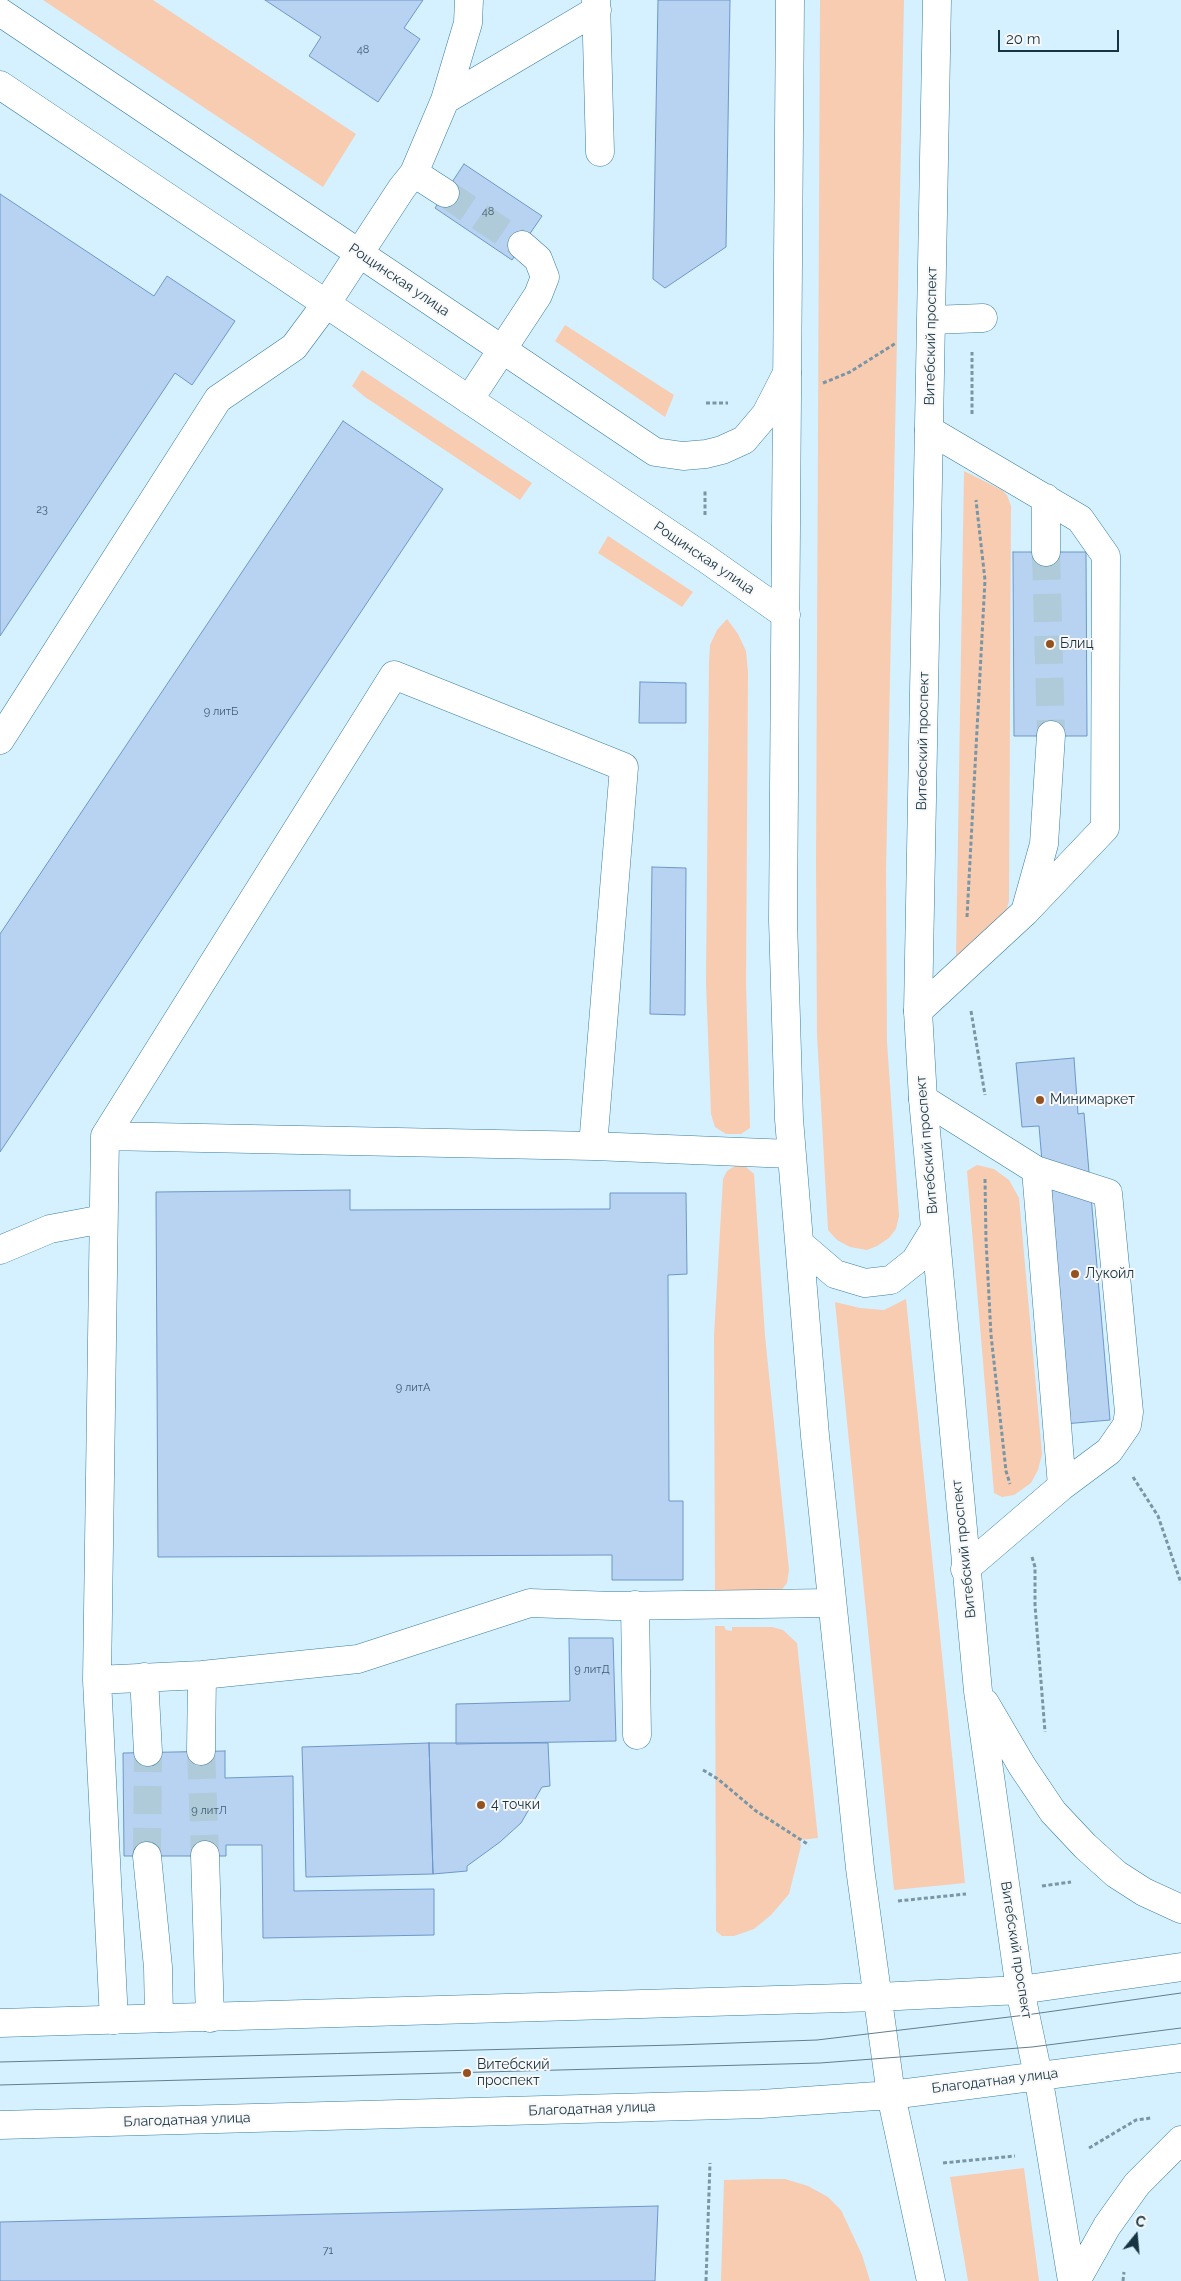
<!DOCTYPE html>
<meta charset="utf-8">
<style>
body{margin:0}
#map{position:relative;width:1181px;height:2281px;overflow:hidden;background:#d5f0ff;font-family:Raleway,sans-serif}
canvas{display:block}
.north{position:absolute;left:1111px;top:2211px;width:50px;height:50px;-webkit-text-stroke:4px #f8f8f8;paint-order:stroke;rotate:17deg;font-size:14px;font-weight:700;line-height:20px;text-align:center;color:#173443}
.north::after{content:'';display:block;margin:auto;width:18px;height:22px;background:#173443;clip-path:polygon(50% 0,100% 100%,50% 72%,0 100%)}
.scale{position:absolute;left:998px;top:30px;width:121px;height:22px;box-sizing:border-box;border:2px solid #173443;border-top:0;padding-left:6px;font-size:15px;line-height:18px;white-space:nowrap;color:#173443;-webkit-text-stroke:4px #f8f8f8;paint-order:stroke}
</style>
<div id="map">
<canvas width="1181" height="2281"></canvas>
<div class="north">С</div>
<div class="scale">20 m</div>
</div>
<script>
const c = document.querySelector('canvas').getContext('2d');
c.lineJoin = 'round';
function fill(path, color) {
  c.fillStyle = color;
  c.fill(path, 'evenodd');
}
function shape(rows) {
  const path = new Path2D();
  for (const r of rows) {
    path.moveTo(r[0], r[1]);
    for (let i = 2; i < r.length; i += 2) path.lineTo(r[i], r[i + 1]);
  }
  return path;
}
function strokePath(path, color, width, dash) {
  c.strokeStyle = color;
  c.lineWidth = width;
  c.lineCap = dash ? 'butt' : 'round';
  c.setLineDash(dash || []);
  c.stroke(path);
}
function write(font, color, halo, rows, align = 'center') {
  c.font = font + ' Raleway,sans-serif';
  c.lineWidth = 4;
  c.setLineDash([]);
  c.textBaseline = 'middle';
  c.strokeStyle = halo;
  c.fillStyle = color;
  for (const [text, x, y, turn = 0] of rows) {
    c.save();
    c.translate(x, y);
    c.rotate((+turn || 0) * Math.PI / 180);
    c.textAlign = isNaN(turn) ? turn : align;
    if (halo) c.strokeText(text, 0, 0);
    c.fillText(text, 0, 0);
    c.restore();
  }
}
fill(shape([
 [43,0,153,0,356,134,323,187],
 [820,0,904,0,886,871,887,1042,899,1216,896,1229,889,1238,877,1246,867,1250,850,1247,837,1240,828,1230,817,1035,816,863],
 [565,325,674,395,665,417,555,341],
 [362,370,532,483,520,500,365,397,352,386],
 [964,471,1002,490,1007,495,1011,506,1009,901,1007,909,1003,917,956,958],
 [608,536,693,592,682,607,598,553],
 [727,619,738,634,746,651,748,672,746,982,750,1128,741,1134,726,1134,715,1127,711,1114,706,983,709,662,710,645,717,630],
 [977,1165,994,1169,1009,1180,1019,1198,1042,1454,1038,1470,1031,1483,1014,1495,1002,1497,994,1493,967,1171],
 [735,1166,746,1167,754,1174,765,1336,789,1570,787,1583,780,1592,715,1597,714,1336,723,1179,727,1171],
 [906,1299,965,1883,894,1890,835,1302,860,1308,884,1310],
 [715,1626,724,1626,726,1630,732,1631,732,1627,772,1627,783,1630,797,1643,818,1838,800,1840,801,1846,789,1894,771,1915,754,1929,734,1936,722,1936,716,1931],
 [1024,2168,1039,2281,968,2281,950,2177],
 [764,2179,785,2179,808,2186,828,2197,841,2210,862,2255,870,2281,721,2281,724,2180]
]), '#f8ccb1');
const building = shape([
 [265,0,423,0,404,28,420,39,378,102,309,56,321,37,265,0],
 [658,0,730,0,726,247,665,288,653,279,658,0],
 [464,164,542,216,512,260,435,208,464,164],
 [0,194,154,296,167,276,235,321,192,385,175,373,0,636,0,194],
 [343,421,443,489,0,1152,0,934,343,421],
 [1013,552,1086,552,1087,736,1014,736,1013,552],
 [640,682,686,683,686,723,639,723,640,682],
 [652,867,686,868,685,1015,650,1014,652,867],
 [1074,1058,1078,1114,1084,1113,1110,1420,1064,1424,1039,1126,1022,1127,1016,1063,1074,1058],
 [350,1190,350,1210,610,1209,610,1193,686,1193,687,1274,668,1275,669,1501,683,1501,683,1580,612,1580,612,1555,158,1557,156,1192,350,1190],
 [569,1638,613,1638,616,1741,456,1744,456,1704,570,1701,569,1638],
 [429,1743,433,1874,306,1877,302,1747,429,1743],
 [429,1743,548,1743,550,1786,542,1787,521,1823,500,1842,467,1866,467,1871,433,1874,429,1743],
 [225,1751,225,1778,293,1776,294,1891,434,1889,434,1935,263,1938,262,1845,226,1845,226,1856,124,1856,123,1753,225,1751],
 [658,2206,655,2281,0,2281,0,2222,658,2206]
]);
fill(building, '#b8d2f2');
strokePath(building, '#6d97c8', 1);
strokePath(shape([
 [445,193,522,245],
 [1046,552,1051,735],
 [201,1751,205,1855],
 [147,1856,148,1752]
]), '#afcad9', 28, [28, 14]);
const minor = shape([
 [596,0,600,152],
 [0,12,655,452,683,456,706,454,722,450,744,440,766,414,787,373],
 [0,85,705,558,786,615],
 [445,100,468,23,469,0],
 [414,173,445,193],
 [932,320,983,318],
 [469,400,538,295,545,277,538,259,522,245],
 [929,430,1080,519,1106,556,1105,828,1025,912],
 [1046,498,1046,552],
 [0,740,218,399,294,347,326,304,402,188,414,173,445,100,597,10],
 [918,1011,1025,912,1044,844,1051,735],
 [923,1099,1036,1170,1062,1486],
 [105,1136,593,1146,791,1154],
 [0,1250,50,1229,103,1219],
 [965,1569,1062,1486,1109,1451,1127,1425,1129,1412,1108,1193,1036,1170],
 [635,1605,637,1735],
 [144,1677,148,1752],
 [97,1680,202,1675,358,1659,530,1603,612,1606,831,1603],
 [201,1751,202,1675],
 [205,1855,210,2018],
 [147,1856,158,1967,159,2018],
 [114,2020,97,1680,105,1136,394,675,624,767,593,1146]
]);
const major = shape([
 [790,0,783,920,789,1119,815,1436,860,1868,891,2095,931,2281],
 [937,0,918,1011,923,1099,978,1691,1020,1990,1038,2075,1072,2281],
 [800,1244,835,1274,865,1283,891,1280,915,1261,934,1230],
 [985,1703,1022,1766,1053,1812,1085,1846,1116,1874,1144,1892,1181,1909],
 [0,2023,878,1997,1020,1990,1181,1967],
 [0,2125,761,2104,891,2095,1181,2058],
 [1076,2281,1107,2226,1137,2184,1181,2140]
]);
strokePath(minor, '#3a7ea1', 29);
strokePath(major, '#3a7ea1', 29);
strokePath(shape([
 [823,383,850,372,896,343],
 [706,403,728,403],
 [972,414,972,352],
 [705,515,705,489],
 [967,917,985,580,976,500],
 [971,1011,985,1095],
 [985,1179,986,1240,991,1335,1006,1471,1010,1484],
 [1133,1477,1158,1516,1181,1583],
 [1032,1557,1035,1567,1035,1605,1045,1732],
 [703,1770,718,1779,756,1811,809,1845],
 [1042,1886,1071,1882],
 [898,1901,966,1894],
 [1089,2148,1136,2120,1151,2118],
 [943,2163,1015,2156],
 [706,2281,710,2163],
 [1123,2281,1124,2272]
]), '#7a96a5', 3, [4, 2.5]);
strokePath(minor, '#fff', 28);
strokePath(major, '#fff', 28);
strokePath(shape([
 [0,2062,676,2045,817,2040,1026,2015,1181,1993],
 [0,2085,820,2063,1032,2047,1181,2028]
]), '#627e8d', 1);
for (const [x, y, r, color] of [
 [1050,644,5,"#955221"],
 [1040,1100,5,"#955221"],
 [1075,1274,5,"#955221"],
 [481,1805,5,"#955221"],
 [467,2073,5,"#955221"]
]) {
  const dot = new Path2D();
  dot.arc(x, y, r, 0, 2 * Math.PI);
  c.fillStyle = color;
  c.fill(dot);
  strokePath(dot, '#f8f8f8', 2);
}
write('11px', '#3f5c6f', null, [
 ["48",363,50],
 ["48",488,212],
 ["23",42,510],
 ["9 литБ",221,712],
 ["9 литА",413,1388],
 ["9 литД",592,1670],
 ["9 литЛ",209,1811],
 ["71",328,2251]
]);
write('14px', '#173443', '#f8f8f8', [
 ["Рощинская улица",399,280,34],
 ["Витебский проспект",931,336,-89],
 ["Рощинская улица",704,558,34],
 ["Витебский проспект",923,741,-89],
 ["Витебский проспект",927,1145,-95],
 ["Витебский проспект",964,1549,-96],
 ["Витебский проспект",1016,1950,81],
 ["Благодатная улица",995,2081,-7],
 ["Благодатная улица",592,2109,-2],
 ["Благодатная улица",187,2120,-2]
]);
write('14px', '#173443', '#f8f8f8', [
 ["Блиц",1060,644],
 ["Минимаркет",1050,1100],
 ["Лукойл",1085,1274],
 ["4 точки",491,1805],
 ["Витебский",477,2065],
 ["проспект",477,2081]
], 'left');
</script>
